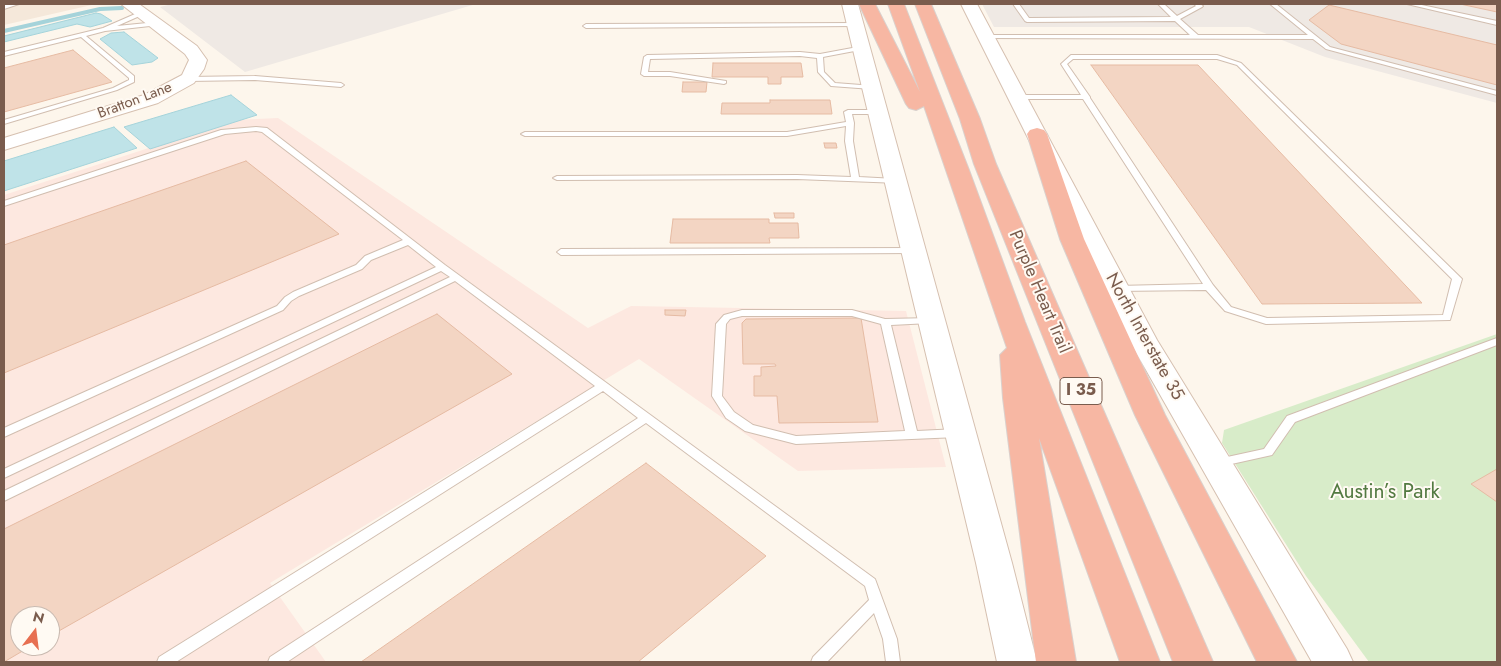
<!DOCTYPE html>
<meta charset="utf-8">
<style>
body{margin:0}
#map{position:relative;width:1501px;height:666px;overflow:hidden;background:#fdf6ec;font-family:Jost,sans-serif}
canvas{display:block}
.frame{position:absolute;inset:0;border:5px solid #7a5c4d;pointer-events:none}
.north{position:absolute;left:10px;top:606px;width:50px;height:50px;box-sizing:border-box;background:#fffaf3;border:1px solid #cabbb1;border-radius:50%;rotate:15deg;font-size:14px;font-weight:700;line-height:20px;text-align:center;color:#7a5c4d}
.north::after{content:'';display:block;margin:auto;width:18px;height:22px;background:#e76f51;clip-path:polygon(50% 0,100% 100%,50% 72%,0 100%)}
</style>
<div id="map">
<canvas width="1501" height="666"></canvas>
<div class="frame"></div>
<div class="north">N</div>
</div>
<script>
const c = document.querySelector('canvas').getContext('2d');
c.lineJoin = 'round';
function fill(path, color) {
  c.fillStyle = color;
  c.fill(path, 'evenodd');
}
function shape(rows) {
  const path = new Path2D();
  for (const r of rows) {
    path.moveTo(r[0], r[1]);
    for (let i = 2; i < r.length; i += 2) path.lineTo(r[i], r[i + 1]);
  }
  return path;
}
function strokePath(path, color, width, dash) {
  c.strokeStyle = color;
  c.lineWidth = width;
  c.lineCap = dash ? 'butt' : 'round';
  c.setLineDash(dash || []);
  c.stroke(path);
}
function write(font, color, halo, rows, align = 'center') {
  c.font = font + ' Jost,sans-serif';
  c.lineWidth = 4;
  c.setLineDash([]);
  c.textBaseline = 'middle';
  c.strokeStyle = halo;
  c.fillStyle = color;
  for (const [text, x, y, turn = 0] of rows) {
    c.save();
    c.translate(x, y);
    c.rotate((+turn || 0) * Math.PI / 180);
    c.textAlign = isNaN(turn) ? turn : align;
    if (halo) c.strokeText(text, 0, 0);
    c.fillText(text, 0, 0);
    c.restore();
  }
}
fill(shape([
 [4,4,96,4,4,25]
]), '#f5e8da');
fill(shape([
 [278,118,588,328,631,306,906,311,946,467,798,471,639,359,270,583,326,662,4,662,4,195,235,120],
 [20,616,50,616,50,646,20,646]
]), '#fde8e0');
fill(shape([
 [172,4,476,4,245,72,160,7],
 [982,4,1497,4,1497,103,1325,57,1249,27,994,27]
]), '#efe9e4');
fill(shape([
 [1497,334,1497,662,1369,662,1306,576,1222,443,1224,430]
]), '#d8ecc9');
const water = shape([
 [96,13,101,14,112,21,90,27,77,24,4,42,4,36,96,13],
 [124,32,158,58,152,62,132,65,100,39,111,33,124,32],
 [231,95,257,115,150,149,124,127,231,95],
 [114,127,137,148,4,191,4,161,114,127]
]);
fill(water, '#bfe3e8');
strokePath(water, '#a5d3da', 1);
strokePath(shape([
 [4,31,100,9,122,8]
]), '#a5d3da', 4);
const building = shape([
 [1460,4,1497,4,1497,12,1460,4],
 [1329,5,1497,45,1497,85,1341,44,1309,20,1329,5],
 [73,50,112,82,4,112,4,68,73,50],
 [713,63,801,63,803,77,781,77,781,84,768,84,768,77,712,77,713,63],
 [1091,65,1198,65,1422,303,1262,304,1091,65],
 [683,82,707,82,706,92,682,92,683,82],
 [770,100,830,100,832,114,721,114,722,103,770,103,770,100],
 [824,143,836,143,837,148,825,148,824,143],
 [246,161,339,234,4,373,4,245,246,161],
 [774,213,794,213,794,218,775,218,774,213],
 [673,219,769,219,769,223,798,223,799,238,769,238,770,243,670,243,673,219],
 [665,310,686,310,685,316,665,315,665,310],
 [437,314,512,374,50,636,50,616,20,616,20,646,31,646,4,662,4,529,437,314],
 [861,318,878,422,779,423,777,396,754,396,754,376,761,376,761,367,776,366,775,364,743,364,742,323,746,319,861,318],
 [646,463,766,556,638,662,361,662,646,463],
 [1497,469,1497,502,1471,484,1497,469]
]);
fill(building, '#f3d5c3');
strokePath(building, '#e6bba3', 1);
const lane = shape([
 [1013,4,1019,4,1029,18,1171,17,1158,4,1164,4,1177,16,1196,6,1194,4,1200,4,1203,6,1202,7,1180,19,1198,35,1308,35,1270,4,1276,4,1330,47,1497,91,1497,95,1326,49,1313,39,984,38,984,36,986,35,1190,35,1175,21,1027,22,1025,21,1013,4],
 [1407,4,1417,4,1497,21,1497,25,1407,4],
 [142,11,144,12,144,14,117,26,157,22,160,24,159,25,105,31,86,36,134,76,134,82,117,90,4,124,4,120,113,88,129,80,129,78,81,37,4,56,4,52,103,28,142,11],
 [858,23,858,25,856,26,586,28,583,26,586,24,858,23],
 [863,46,865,47,865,49,823,57,824,72,835,83,874,86,874,88,872,89,831,86,818,72,817,58,800,56,650,59,648,72,670,72,726,81,726,83,724,84,670,76,644,76,641,74,644,57,647,55,800,52,820,54,863,46],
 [1071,55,1217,55,1241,63,1460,277,1462,279,1450,320,1266,324,1225,311,1206,290,1114,291,1112,289,1117,286,1203,284,1083,99,1017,99,1014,97,1017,95,1081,95,1061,64,1071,55],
 [1073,59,1217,59,1237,65,1452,279,1443,315,1267,318,1231,307,1213,285,1090,98,1090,97,1067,64,1073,59],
 [255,76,341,83,344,85,341,87,255,80,188,81,185,79,188,77,255,76],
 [848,110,879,110,883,112,879,114,852,114,854,123,853,141,859,177,896,179,900,181,899,183,797,179,557,180,553,178,557,176,797,175,851,177,845,141,846,126,787,136,525,136,521,134,525,132,787,132,846,122,844,112,848,110],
 [256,127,267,128,445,265,875,579,897,639,900,662,886,662,883,639,874,613,827,662,811,662,813,657,869,600,865,586,646,423,287,662,268,662,270,657,638,418,603,391,176,662,157,662,159,657,595,386,455,281,4,501,4,491,450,277,441,271,4,478,4,469,436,267,408,245,371,260,362,269,299,296,291,301,283,310,4,437,4,428,277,306,285,297,293,292,356,265,365,256,403,240,262,132,256,131,225,134,4,206,4,201,221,130,256,127],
 [913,248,917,251,916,253,561,255,557,252,561,249,913,248],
 [742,310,852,310,885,319,933,318,935,320,930,323,891,325,917,431,958,429,962,430,964,433,962,436,958,437,796,444,745,431,726,418,712,396,716,324,724,315,742,310],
 [742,316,852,316,881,324,905,431,796,436,753,425,734,412,722,396,726,324,730,319,742,316],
 [1497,338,1497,345,1295,422,1272,455,1218,467,1214,466,1212,463,1214,460,1218,459,1264,449,1287,416,1497,338]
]);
const street = shape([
 [4,4,19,4,4,9,4,4]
]);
const secondary = shape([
 [121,4,139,4,197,46,207,60,204,69,194,83,158,103,4,150,4,138,144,95,182,75,189,60,185,54,121,4],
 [842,4,858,4,1012,563,1037,662,997,662,976,563,842,4],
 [961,4,977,4,1157,340,1347,649,1353,662,1312,662,1129,340,961,4]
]);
const highway = shape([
 [859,4,875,4,920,92,888,4,904,4,969,170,1025,322,1160,662,1120,662,1039,438,1076,662,1036,662,1003,398,1000,355,1007,348,924,106,916,110,909,108,906,104,859,4],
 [915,4,931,4,980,119,996,164,1213,662,1173,662,974,164,960,119,915,4],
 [1037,128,1044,130,1047,134,1084,239,1165,415,1297,662,1257,662,1135,415,1060,239,1027,134,1030,130,1037,128]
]);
strokePath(lane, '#d1beb0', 2);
strokePath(street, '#d1beb0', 2);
strokePath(secondary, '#d6c0b0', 2);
strokePath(highway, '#dad1cd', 2);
fill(lane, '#fff');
fill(street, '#fff');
fill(secondary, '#fff');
fill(highway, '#f7b7a3');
write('15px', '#7a5c4d', '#fffaf3', [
 ["Bratton Lane",135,101,-21]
]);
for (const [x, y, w] of [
 [1081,391,42]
]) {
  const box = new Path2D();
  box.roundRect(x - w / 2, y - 13.5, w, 27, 4);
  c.fillStyle = '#fffaf3';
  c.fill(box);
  strokePath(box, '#7a5c4d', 1);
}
write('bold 16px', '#7a5c4d', null, [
 ["I 35",1081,391]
]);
write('18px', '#7a5c4d', '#fffaf3', [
 ["Purple Heart Trail",1039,292,67],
 ["North Interstate 35",1144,337,61]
]);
write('21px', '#537a41', '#fffaf3', [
 ["Austin’s Park",1385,493]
]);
</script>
